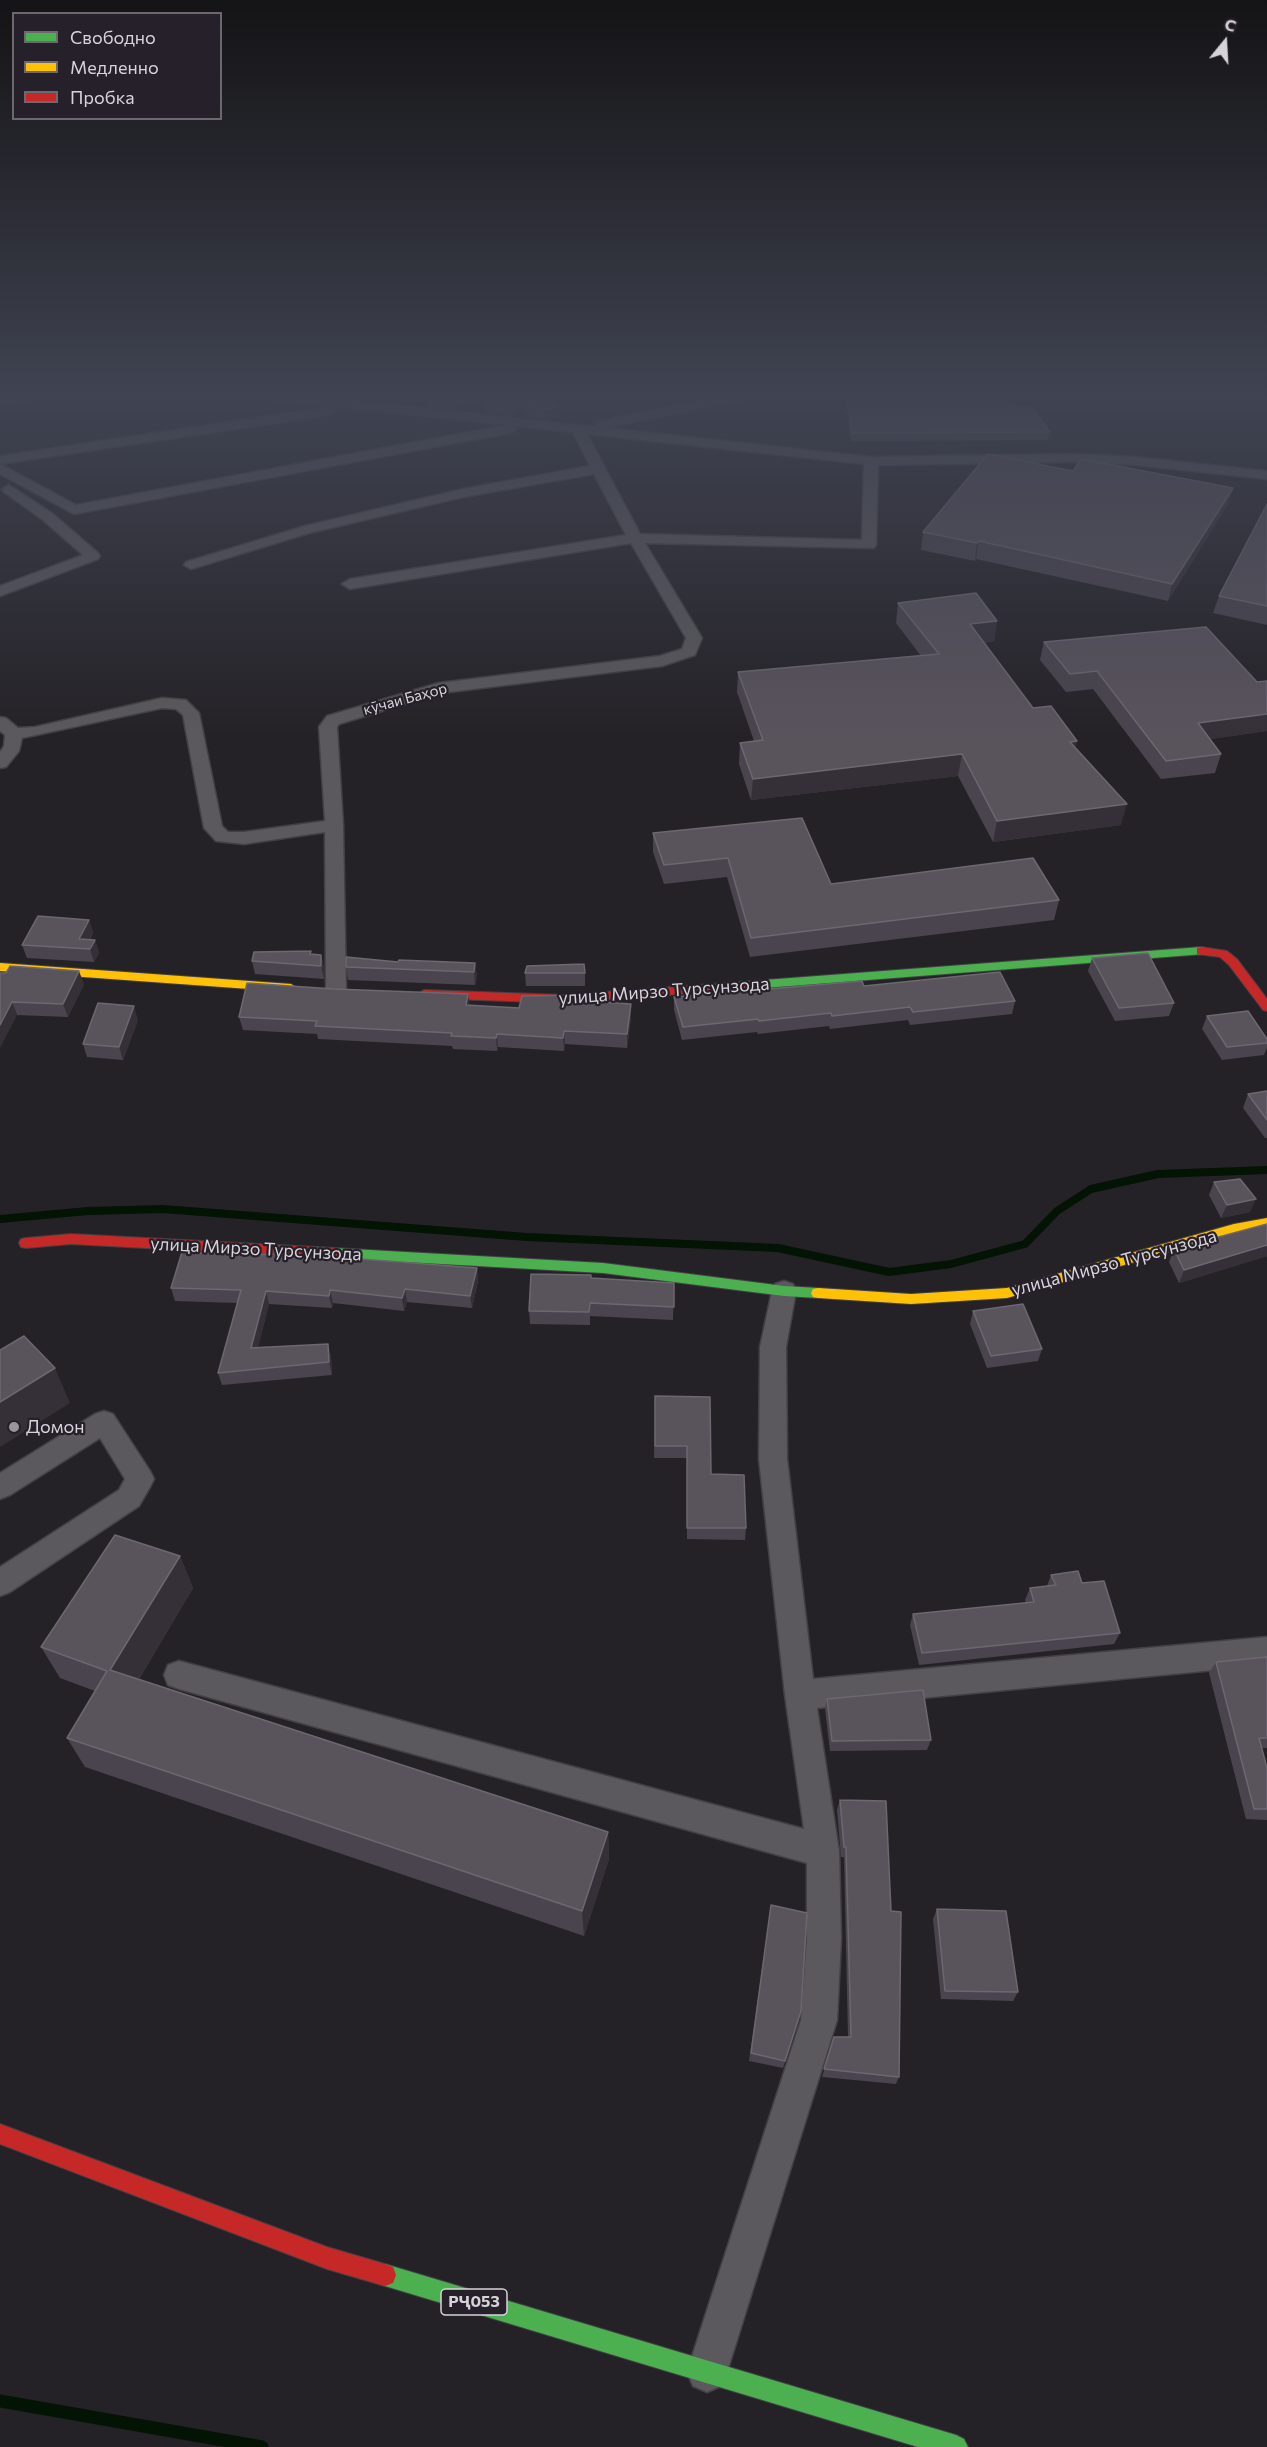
<!DOCTYPE html>
<meta charset="utf-8">
<style>
body{margin:0}
#map{position:relative;width:1267px;height:2447px;overflow:hidden;background:#252227;font-family:Commissioner,sans-serif}
canvas{display:block}
.legend{position:absolute;left:12px;top:12px;width:210px;height:108px;box-sizing:border-box;background:#252029;border:2px solid #6c686f;margin:0;padding:8px 10px;list-style:none;font-size:18px;color:#d6d3d9}
.legend li{display:flex;align-items:center;gap:12px;height:30px}
.legend b{width:30px;border:2px solid #6c686f}
.north{position:absolute;left:1195px;top:12px;width:60px;height:60px;-webkit-text-stroke:4px #252029;paint-order:stroke;rotate:18deg;font-size:16px;font-weight:700;line-height:24px;text-align:center;color:#d6d3d9}
.north::after{content:'';display:block;margin:auto;width:21px;height:27px;background:#d6d3d9;clip-path:polygon(50% 0,100% 100%,50% 72%,0 100%)}
</style>
<div id="map">
<canvas width="1267" height="2447"></canvas>
<ul class="legend">
<li><b style="height:8px;background:#4caf50"></b>Свободно</li>
<li><b style="height:8px;background:#ffc107"></b>Медленно</li>
<li><b style="height:8px;background:#c62828"></b>Пробка</li>
</ul>
<div class="north">С</div>
</div>
<script>
const c = document.querySelector('canvas').getContext('2d');
c.lineJoin = 'round';
function shape(rows) {
  const path = new Path2D();
  for (const r of rows) {
    path.moveTo(r[0], r[1]);
    for (let i = 2; i < r.length; i += 2) path.lineTo(r[i], r[i + 1]);
  }
  return path;
}
function strokePath(path, color, width, dash) {
  c.strokeStyle = color;
  c.lineWidth = width;
  c.lineCap = dash ? 'butt' : 'round';
  c.setLineDash(dash || []);
  c.stroke(path);
}
function fill(path, color) {
  c.fillStyle = color;
  c.fill(path, 'evenodd');
}
function write(font, color, halo, rows, align = 'center') {
  c.font = font + ' Commissioner,sans-serif';
  c.lineWidth = 4.5;
  c.setLineDash([]);
  c.textBaseline = 'middle';
  c.strokeStyle = halo;
  c.fillStyle = color;
  for (const [text, x, y, turn = 0] of rows) {
    c.save();
    c.translate(x, y);
    c.rotate((+turn || 0) * Math.PI / 180);
    c.textAlign = isNaN(turn) ? turn : align;
    if (halo) c.strokeText(text, 0, 0);
    c.fillText(text, 0, 0);
    c.restore();
  }
}
strokePath(shape([
 [0,1219,88,1211,163,1209,527,1237,778,1248,889,1272,951,1264,1025,1244,1057,1211,1091,1189,1158,1174,1267,1170]
]), '#031304', 8);
strokePath(shape([
 [0,2401,262,2447]
]), '#031304', 13);
const street = shape([
 [34,396,28,400,0,405,0,397,34,396],
 [268,396,313,396,596,427,596,422,601,421,721,396,747,396,741,400,605,428,871,457,1075,454,1136,457,1267,471,1267,479,1136,465,1075,462,878,465,876,545,874,548,645,543,702,638,695,655,662,666,441,693,339,724,337,727,343,825,346,991,343,996,336,998,329,996,326,991,325,832,244,844,216,841,204,828,183,715,176,709,162,708,22,738,19,751,6,767,0,768,0,752,4,746,5,735,0,731,0,717,6,718,18,728,35,727,162,698,186,700,199,713,222,826,228,832,244,832,325,821,319,727,327,716,439,683,660,656,682,649,686,638,631,543,350,589,342,584,350,579,626,535,594,474,463,497,309,533,191,569,184,565,186,562,305,526,463,489,590,466,573,432,513,426,517,429,510,433,74,514,0,474,0,456,330,407,336,411,330,415,0,464,76,505,508,425,274,400,268,396],
 [587,434,864,464,862,540,640,534,587,434],
 [463,396,487,396,447,408,433,407,427,403,433,399,447,400,463,396],
 [9,485,53,514,98,553,100,556,98,559,0,596,0,586,83,555,43,520,4,492,2,489,9,485],
 [784,1281,793,1284,796,1291,786,1347,787,1459,813,1679,1267,1637,1267,1665,817,1708,839,1851,841,1939,837,2020,727,2372,721,2386,707,2392,693,2386,687,2372,801,2020,807,1939,807,1863,179,1689,168,1685,164,1675,168,1665,179,1661,804,1829,785,1695,759,1459,760,1347,772,1291,775,1284,784,1281],
 [104,1411,113,1414,150,1471,154,1479,150,1487,139,1506,10,1592,0,1596,0,1567,119,1490,125,1479,100,1438,10,1495,0,1499,0,1473,95,1414,104,1411]
]);
const fast = shape([
 [1201,947,1205,948,1205,954,751,989,745,985,751,981,1201,947],
 [334,1248,603,1263,784,1286,818,1288,823,1289,825,1293,823,1297,818,1298,784,1296,603,1273,334,1258,329,1257,327,1253,329,1249,334,1248],
 [385,2264,956,2435,964,2439,968,2447,918,2447,385,2286,377,2283,374,2275,377,2267,385,2264]
]);
const slow = shape([
 [0,963,291,984,297,988,291,992,0,971,0,963],
 [1267,1218,1267,1228,1234,1234,1007,1298,911,1304,818,1298,813,1297,811,1293,813,1289,818,1288,911,1294,1007,1288,1234,1224,1267,1218]
]);
const jam = shape([
 [1201,947,1227,951,1237,959,1267,999,1267,1011,1263,1010,1229,965,1220,957,1197,954,1197,948,1201,947],
 [751,981,755,982,757,985,755,988,564,1003,424,998,418,994,424,990,564,995,751,981],
 [71,1234,334,1248,339,1249,341,1253,339,1257,334,1258,71,1244,26,1248,21,1247,19,1243,21,1239,26,1238,71,1234],
 [0,2124,327,2247,385,2264,393,2267,396,2275,393,2283,385,2286,327,2269,0,2144,0,2124]
]);
strokePath(street, '#424044', 3);
strokePath(fast, '#424044', 2);
strokePath(slow, '#424044', 2);
strokePath(jam, '#424044', 2);
fill(street, '#5b595d');
fill(fast, '#4caf50');
fill(slow, '#ffc107');
fill(jam, '#c62828');
fill(shape([
 [490,396,563,396,552,399,559,407,559,417,546,419,529,417,520,407,513,416,486,413,485,402],
 [845,396,994,396,1050,432,1048,440,851,441],
 [1204,396,1223,396,1214,400],
 [1228,504,1168,601,976,559,975,561,921,550,923,532],
 [1267,504,1267,625,1213,613,1219,596],
 [898,603,997,621,994,641,984,643,1033,708,1075,747,1121,825,993,842,958,776,751,800,739,764,740,743,754,741,737,692,738,672,921,656,896,623],
 [1044,642,1267,731,1210,739,1221,754,1215,773,1161,779,1093,689,1066,692,1040,660],
 [653,833,831,884,1059,900,1054,920,750,957,727,877,664,884,653,852],
 [89,920,93,933,90,940,95,940,99,953,94,962,27,958,22,945],
 [312,954,321,955,324,968,324,979,255,974,252,961],
 [1092,958,1174,1003,1169,1016,1115,1021,1088,971],
 [398,962,475,963,477,977,475,985,348,980,346,967],
 [0,973,84,984,68,1017,17,1015],
 [525,973,585,973,585,986,526,986],
 [864,986,1015,1001,1012,1014,910,1025,908,1020,830,1029,829,1026,758,1034,757,1032,682,1040,674,1010,674,997],
 [588,1001,631,1004,631,1017,627,1048,565,1044,564,1051,498,1047,497,1051,453,1049,452,1046,318,1039,317,1034,243,1030,239,1017,470,1005,519,1008],
 [1207,1016,1267,1039,1267,1048,1264,1055,1222,1060,1202,1029],
 [138,1020,123,1060,87,1057,83,1044],
 [1267,1091,1267,1138,1265,1138,1243,1108,1248,1094],
 [1214,1182,1250,1212,1221,1218,1209,1195],
 [1267,1224,1267,1256,1179,1283,1169,1262,1174,1249],
 [477,1268,478,1281,472,1308,407,1302,404,1311,333,1303,332,1308,269,1304,258,1347,328,1344,331,1357,332,1375,222,1385,218,1373,237,1303,175,1301,171,1288],
 [591,1278,674,1283,673,1320,590,1316,590,1325,530,1324,529,1311],
 [973,1311,1042,1349,1038,1361,987,1368,970,1324],
 [655,1396,711,1474,746,1528,745,1540,687,1539,687,1458,654,1458],
 [180,1556,193,1588,139,1679,608,1832,609,1859,584,1936,85,1767,67,1738,95,1691,60,1678,41,1647],
 [1051,1575,1082,1583,1120,1633,1114,1644,919,1665,910,1625,913,1614,1026,1603,1025,1600,1030,1588,1047,1586],
 [1267,1657,1267,1748,1262,1748,1267,1768,1267,1820,1246,1819,1209,1673,1216,1662],
 [827,1699,931,1740,927,1750,830,1751,825,1709],
 [840,1800,891,1911,899,2077,896,2084,822,2077,834,2037,848,2037,844,1857,841,1857,837,1810],
 [771,1905,799,2020,783,2068,749,2061],
 [937,1909,1018,1992,1013,2001,941,1999,933,1919]
]), '#4a444e');
fill(shape([
 [520,396,520,407,513,416,513,405],
 [545,396,563,396,545,400],
 [1214,396,1223,396,1214,400],
 [559,407,559,417,546,419,545,409],
 [1233,488,1228,504,1168,601,1172,584],
 [979,541,976,559,975,561,977,543],
 [997,621,994,641,967,645,970,624],
 [1267,714,1267,731,1192,742,1198,723],
 [1077,741,1072,762,1070,742],
 [962,754,958,776,751,800,753,779],
 [1127,804,1121,825,993,842,997,821],
 [89,920,93,933,85,949,79,939],
 [95,940,99,953,94,962,90,949],
 [321,955,324,968,324,979,321,966],
 [475,963,477,977,475,985,474,972],
 [79,971,84,984,68,1017,63,1004],
 [468,994,470,1007,466,1005],
 [12,1002,17,1015,0,1048,0,1025],
 [631,1004,631,1017,627,1048,627,1034],
 [134,1006,138,1020,123,1060,119,1047],
 [564,1031,565,1044,564,1051,563,1038],
 [497,1034,498,1047,497,1051,496,1038],
 [1256,1199,1250,1212,1221,1218,1227,1205],
 [1267,1245,1267,1256,1179,1283,1184,1270],
 [477,1268,478,1281,472,1308,470,1296],
 [405,1289,407,1302,404,1311,402,1298],
 [330,1290,333,1303,332,1308,329,1296],
 [266,1291,269,1304,255,1360,251,1348],
 [328,1344,331,1357,332,1375,329,1362],
 [55,1368,70,1403,0,1447,0,1402],
 [180,1556,193,1588,126,1700,110,1670],
 [608,1832,609,1859,584,1936,582,1911]
]), '#353038');
const building = shape([
 [490,396,520,396,513,405,485,402,490,396],
 [520,396,550,396,559,407,545,409,528,407,520,396],
 [846,396,994,396,1016,407,1032,407,1050,432,852,433,846,396],
 [988,454,1073,471,1081,459,1233,488,1172,584,979,541,977,543,923,532,988,454],
 [1267,504,1267,606,1219,596,1267,504],
 [976,593,997,621,970,624,1033,708,1051,706,1077,741,1070,742,1127,804,997,821,962,754,753,779,740,743,763,740,738,672,939,654,898,603,976,593],
 [1206,627,1257,682,1267,681,1267,714,1198,723,1221,754,1166,761,1097,671,1070,674,1044,642,1206,627],
 [802,818,831,884,1033,858,1059,900,751,938,728,858,664,865,653,833,802,818],
 [38,916,89,920,79,939,95,940,90,949,22,945,38,916],
 [311,951,310,954,321,955,321,966,252,961,254,952,311,951],
 [1148,953,1174,1003,1119,1008,1092,958,1148,953],
 [346,957,398,962,399,960,475,963,474,972,346,967,346,957],
 [584,964,585,973,525,973,527,966,584,964],
 [10,966,79,971,63,1004,12,1002,0,1025,0,973,6,973,10,966],
 [1000,972,1015,1001,913,1012,910,1007,832,1016,831,1013,759,1021,758,1019,683,1027,674,997,862,981,864,986,1000,972],
 [247,983,334,989,468,994,466,1005,519,1008,522,996,587,995,588,1001,631,1004,627,1034,564,1031,563,1038,497,1034,496,1038,451,1036,452,1033,315,1026,317,1021,239,1017,247,983],
 [98,1003,134,1006,119,1047,83,1044,98,1003],
 [1248,1011,1267,1039,1267,1043,1227,1047,1207,1016,1248,1011],
 [1267,1091,1267,1120,1248,1094,1267,1091],
 [1240,1179,1256,1199,1227,1205,1214,1182,1240,1179],
 [1267,1224,1267,1245,1184,1270,1174,1249,1267,1224],
 [182,1252,251,1255,283,1254,284,1253,477,1268,470,1296,405,1289,402,1298,330,1290,329,1296,266,1291,251,1348,328,1344,329,1362,218,1373,241,1290,171,1288,182,1252],
 [531,1274,591,1275,591,1278,674,1283,674,1307,590,1303,589,1312,529,1311,531,1274],
 [1023,1304,1042,1349,991,1356,973,1311,1023,1304],
 [24,1336,55,1368,0,1402,0,1350,24,1336],
 [655,1396,710,1397,711,1474,744,1475,746,1528,687,1528,687,1446,655,1446,655,1396],
 [115,1535,180,1556,110,1670,608,1832,582,1911,67,1738,107,1671,41,1647,115,1535],
 [1078,1571,1082,1583,1104,1581,1120,1633,922,1653,913,1614,1034,1602,1030,1588,1056,1585,1051,1575,1078,1571],
 [1267,1657,1267,1738,1259,1738,1267,1768,1267,1809,1254,1809,1216,1662,1267,1657],
 [923,1690,931,1740,832,1741,827,1699,923,1690],
 [840,1800,886,1801,891,1911,901,1912,899,2077,824,2069,834,2037,851,2037,846,1847,844,1847,840,1800],
 [771,1905,807,1913,801,2011,785,2061,751,2053,771,1905],
 [937,1909,1006,1911,1018,1992,945,1991,937,1909]
]);
fill(building, '#59535c');
strokePath(building, '#6c6770', 1.5);
const sky = c.createLinearGradient(0, 0, 0, 739);
sky.addColorStop(0, '#141315');
sky.addColorStop(0.54, '#404452');
sky.addColorStop(1, '#40445200');
c.fillStyle = sky;
c.fillRect(0, 0, 1267, 739);
for (const [x, y, r, color] of [
 [14,1427,6,"#98959b"]
]) {
  const dot = new Path2D();
  dot.arc(x, y, r, 0, 2 * Math.PI);
  c.fillStyle = color;
  c.fill(dot);
  strokePath(dot, '#252029', 2);
}
write('15px', '#d6d3d9', '#252029', [
 ["кӯчаи Баҳор",405,699,-15]
]);
for (const [x, y, w] of [
 [474,2302,66]
]) {
  const box = new Path2D();
  box.roundRect(x - w / 2, y - 13, w, 26, 4.5);
  c.fillStyle = '#252029';
  c.fill(box);
  strokePath(box, '#d6d3d9', 1.5);
}
write('bold 16px', '#d6d3d9', null, [
 ["РҶ053",474,2302]
]);
write('18px', '#d6d3d9', '#252029', [
 ["улица Мирзо Турсунзода",664,991,-4],
 ["улица Мирзо Турсунзода",256,1249,3],
 ["улица Мирзо Турсунзода",1114,1263,-15]
]);
write('18px', '#d6d3d9', '#252029', [
 ["Домон",26,1427]
], 'left');
</script>
